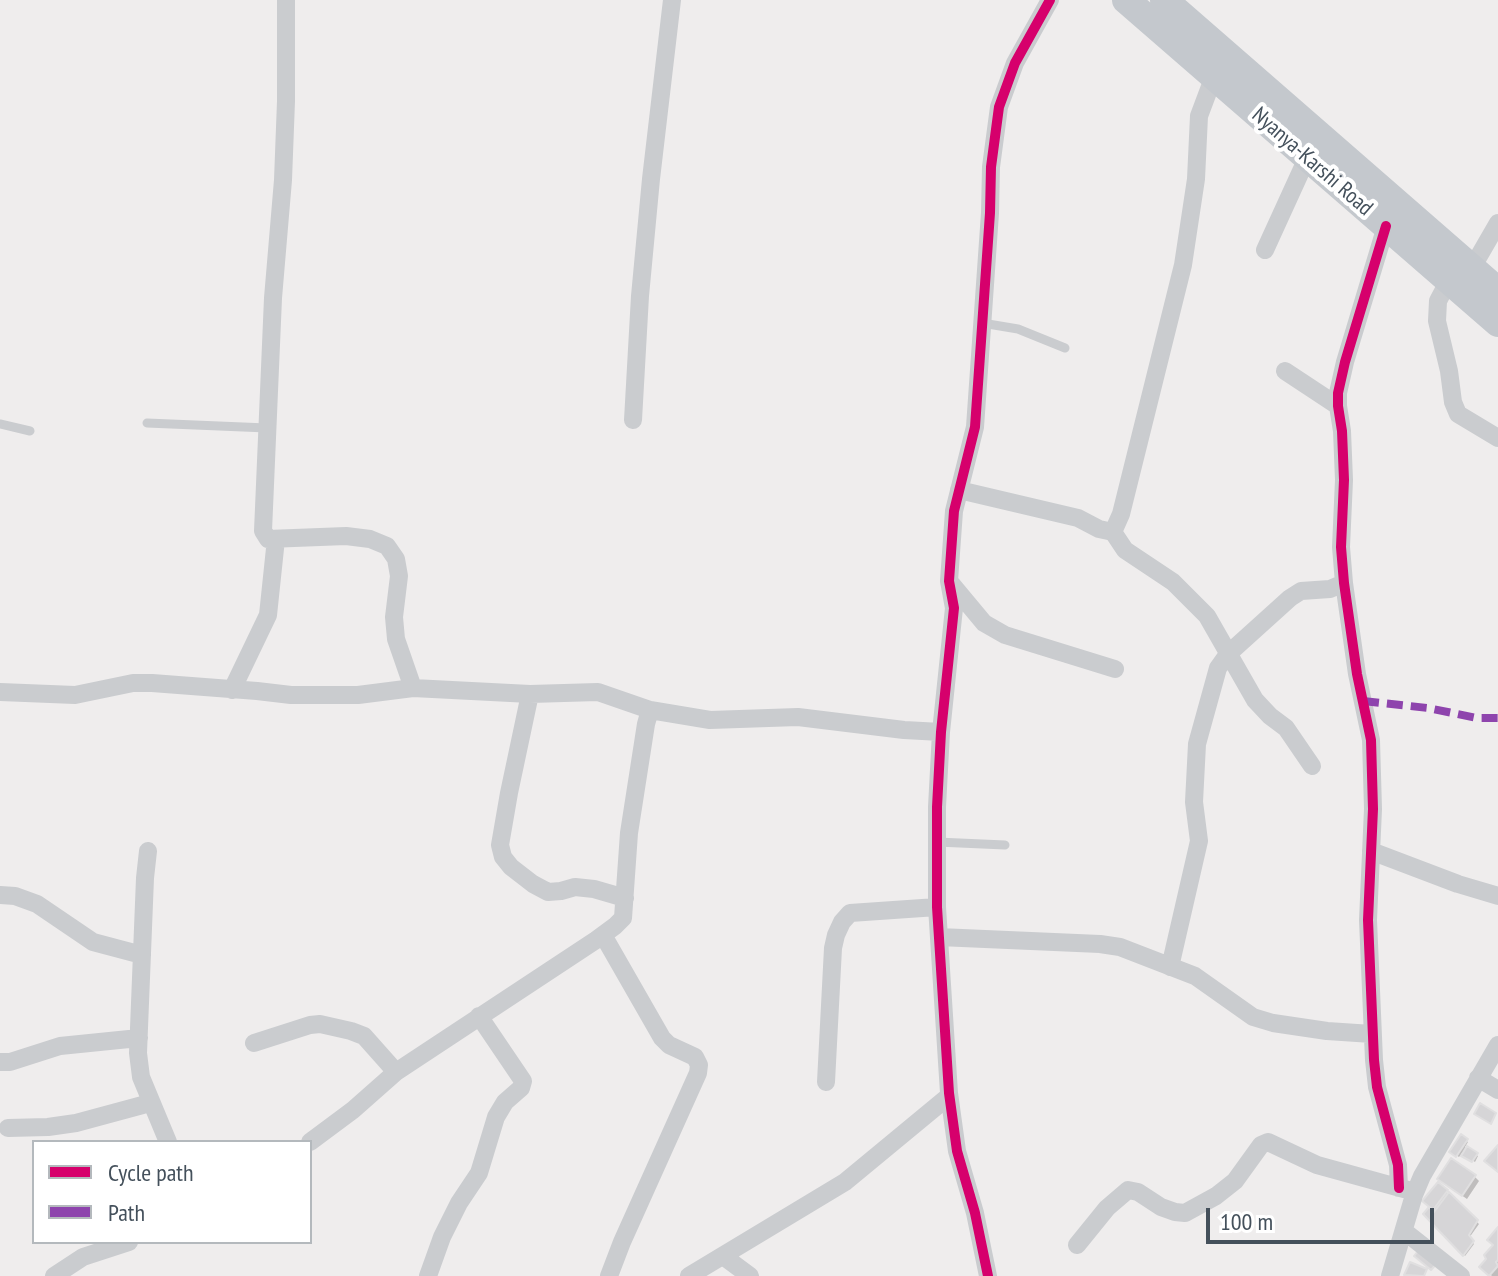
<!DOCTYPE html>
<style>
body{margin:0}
#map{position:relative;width:1498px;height:1276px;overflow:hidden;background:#efeded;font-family:"PT Sans Narrow",sans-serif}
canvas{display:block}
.legend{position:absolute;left:32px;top:1140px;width:280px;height:104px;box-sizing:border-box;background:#fff;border:2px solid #b4b9bd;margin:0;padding:10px 14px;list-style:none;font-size:24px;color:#44505b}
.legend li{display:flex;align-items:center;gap:16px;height:40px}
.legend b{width:40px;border:2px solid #b4b9bd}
.scale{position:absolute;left:1206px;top:1208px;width:228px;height:36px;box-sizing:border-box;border:4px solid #44505b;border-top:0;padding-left:10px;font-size:24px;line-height:28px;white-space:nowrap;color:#44505b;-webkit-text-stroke:6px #fff;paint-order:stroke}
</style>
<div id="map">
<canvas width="1498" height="1276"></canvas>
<ul class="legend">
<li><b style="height:10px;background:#d6006c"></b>Cycle path</li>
<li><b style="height:10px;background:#8e44ad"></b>Path</li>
</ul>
<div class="scale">100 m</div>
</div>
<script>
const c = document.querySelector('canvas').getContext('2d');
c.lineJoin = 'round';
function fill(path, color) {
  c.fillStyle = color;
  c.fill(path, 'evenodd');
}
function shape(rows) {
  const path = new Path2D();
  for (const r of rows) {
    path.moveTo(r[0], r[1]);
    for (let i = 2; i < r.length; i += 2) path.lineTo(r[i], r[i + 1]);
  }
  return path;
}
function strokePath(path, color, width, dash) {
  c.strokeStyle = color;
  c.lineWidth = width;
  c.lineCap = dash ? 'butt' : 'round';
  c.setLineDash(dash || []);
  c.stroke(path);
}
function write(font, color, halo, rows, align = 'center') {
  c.font = font + ' "PT Sans Narrow",sans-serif';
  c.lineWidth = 8;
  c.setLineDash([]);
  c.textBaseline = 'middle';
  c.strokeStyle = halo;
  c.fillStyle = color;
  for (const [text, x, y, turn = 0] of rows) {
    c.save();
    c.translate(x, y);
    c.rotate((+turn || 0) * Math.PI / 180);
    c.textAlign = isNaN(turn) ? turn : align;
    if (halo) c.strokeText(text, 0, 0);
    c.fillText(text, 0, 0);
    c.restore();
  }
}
fill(shape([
 [1461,1137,1468,1142,1465,1147,1478,1156,1475,1162,1462,1153,1459,1157,1452,1152],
 [1475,1177,1479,1181,1467,1199,1445,1184],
 [1438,1185,1479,1224,1469,1238,1474,1244,1465,1256,1426,1214,1434,1215,1436,1211,1425,1201],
 [1498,1230,1498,1276,1492,1276,1482,1267,1495,1245]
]), '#0003');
const building = shape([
 [1480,1103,1496,1113,1491,1124,1474,1114,1480,1103],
 [1461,1134,1468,1139,1456,1157,1449,1152,1461,1134],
 [1498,1145,1498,1172,1484,1161,1498,1145],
 [1467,1146,1478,1153,1472,1162,1461,1156,1467,1146],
 [1451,1158,1476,1175,1462,1196,1437,1179,1451,1158],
 [1438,1182,1448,1190,1433,1210,1422,1201,1438,1182],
 [1449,1192,1478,1220,1469,1235,1474,1241,1463,1256,1423,1214,1429,1207,1434,1212,1449,1192],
 [1498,1227,1498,1260,1496,1262,1498,1266,1489,1276,1479,1267,1486,1259,1484,1255,1493,1245,1487,1240,1498,1227],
 [1422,1246,1439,1261,1431,1270,1414,1256,1422,1246],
 [1410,1262,1427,1269,1424,1276,1404,1275,1410,1262]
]);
fill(building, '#d6d5d7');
strokePath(building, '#e0dfe0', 2);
strokePath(shape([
 [982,323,1018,329,1065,348],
 [147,423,267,428],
 [0,424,30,431],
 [937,842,1005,845]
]), '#cacccf', 9);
strokePath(shape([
 [286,0,286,101,283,180,273,298,263,531,268,539,346,536,370,539,387,546,396,559,399,576,394,617,396,639,413,688],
 [1386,226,1345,362,1338,393,1338,406,1342,431,1344,480,1341,547,1344,583,1357,674,1371,740,1373,809,1368,920,1374,1060,1377,1087,1398,1165,1399,1188],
 [1265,250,1307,158],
 [1472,268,1498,223],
 [1449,280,1438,301,1437,321,1449,371,1453,402,1458,414,1498,438],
 [1285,371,1338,406],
 [633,420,640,296,651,179,672,0],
 [959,490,1078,518,1099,529,1113,532,1121,514,1183,265,1196,179,1199,116,1214,76],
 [1113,532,1125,550,1173,582,1207,616,1255,700,1270,716,1286,728,1312,766],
 [949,581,984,623,1005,635,1115,669],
 [232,690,268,615,276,539],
 [0,692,75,695,133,683,152,683,257,691,291,695,358,695,413,688,530,694,598,692,650,710,710,720,798,717,904,730,941,732],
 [530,694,509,793,500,845,503,857,511,867,533,884,548,892,561,891,575,887,594,889,625,898],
 [148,851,145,878,138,1053,141,1077,168,1142],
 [1371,851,1458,884,1498,896],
 [0,895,15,896,37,904,93,942,142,955],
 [603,935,662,1038,669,1045,695,1057,699,1065,698,1073,622,1242,609,1276],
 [939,937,1100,944,1120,947,1195,976,1253,1017,1273,1023,1327,1031,1372,1034],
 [1170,967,1199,841,1194,802,1197,744,1218,668,1228,654,1290,598,1301,591,1330,589,1344,583],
 [254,1043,310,1025,320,1024,351,1031,364,1036,396,1072],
 [0,1062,10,1062,60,1046,139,1038],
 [1478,1078,1498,1090],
 [826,1082,833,948,836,935,842,922,850,913,937,907],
 [8,1128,48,1127,76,1123,150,1103],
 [310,1142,353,1110,396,1072,596,940,615,926,623,918,629,833,646,724,650,710],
 [1404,1231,1461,1276],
 [1077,1245,1107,1208,1128,1190,1138,1192,1161,1207,1175,1212,1185,1213,1216,1196,1235,1181,1261,1145,1268,1142,1317,1165,1415,1192],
 [723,1256,750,1276],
 [54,1276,83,1257,129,1242],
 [428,1276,442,1237,459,1203,479,1173,496,1117,505,1102,521,1088,523,1081,479,1016],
 [689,1276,845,1182,949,1096],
 [988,1276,975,1213,957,1151,949,1093,937,907,937,807,941,732,954,608,949,581,954,511,975,427,990,213,991,167,999,107,1015,63,1050,0],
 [1390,1276,1414,1195,1422,1176,1498,1045]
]), '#cacccf', 18);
strokePath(shape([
 [1126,0,1498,323],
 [1164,0,1498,291]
]), '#c4c8cd', 28);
strokePath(shape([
 [1363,701,1428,708,1477,718,1498,718]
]), '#8e44ad', 8, [16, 8]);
strokePath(shape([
 [1386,226,1345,362,1338,393,1338,406,1342,431,1344,480,1341,547,1344,583,1357,674,1371,740,1373,809,1368,920,1374,1060,1377,1087,1398,1165,1399,1188],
 [988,1276,975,1213,957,1151,949,1093,937,907,937,807,941,732,954,608,949,581,954,511,975,427,990,213,991,167,999,107,1015,63,1050,0]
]), '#d6006c', 10);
write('22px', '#44505b', '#fff', [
 ["Nyanya-Karshi Road",1312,162,41]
]);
</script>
